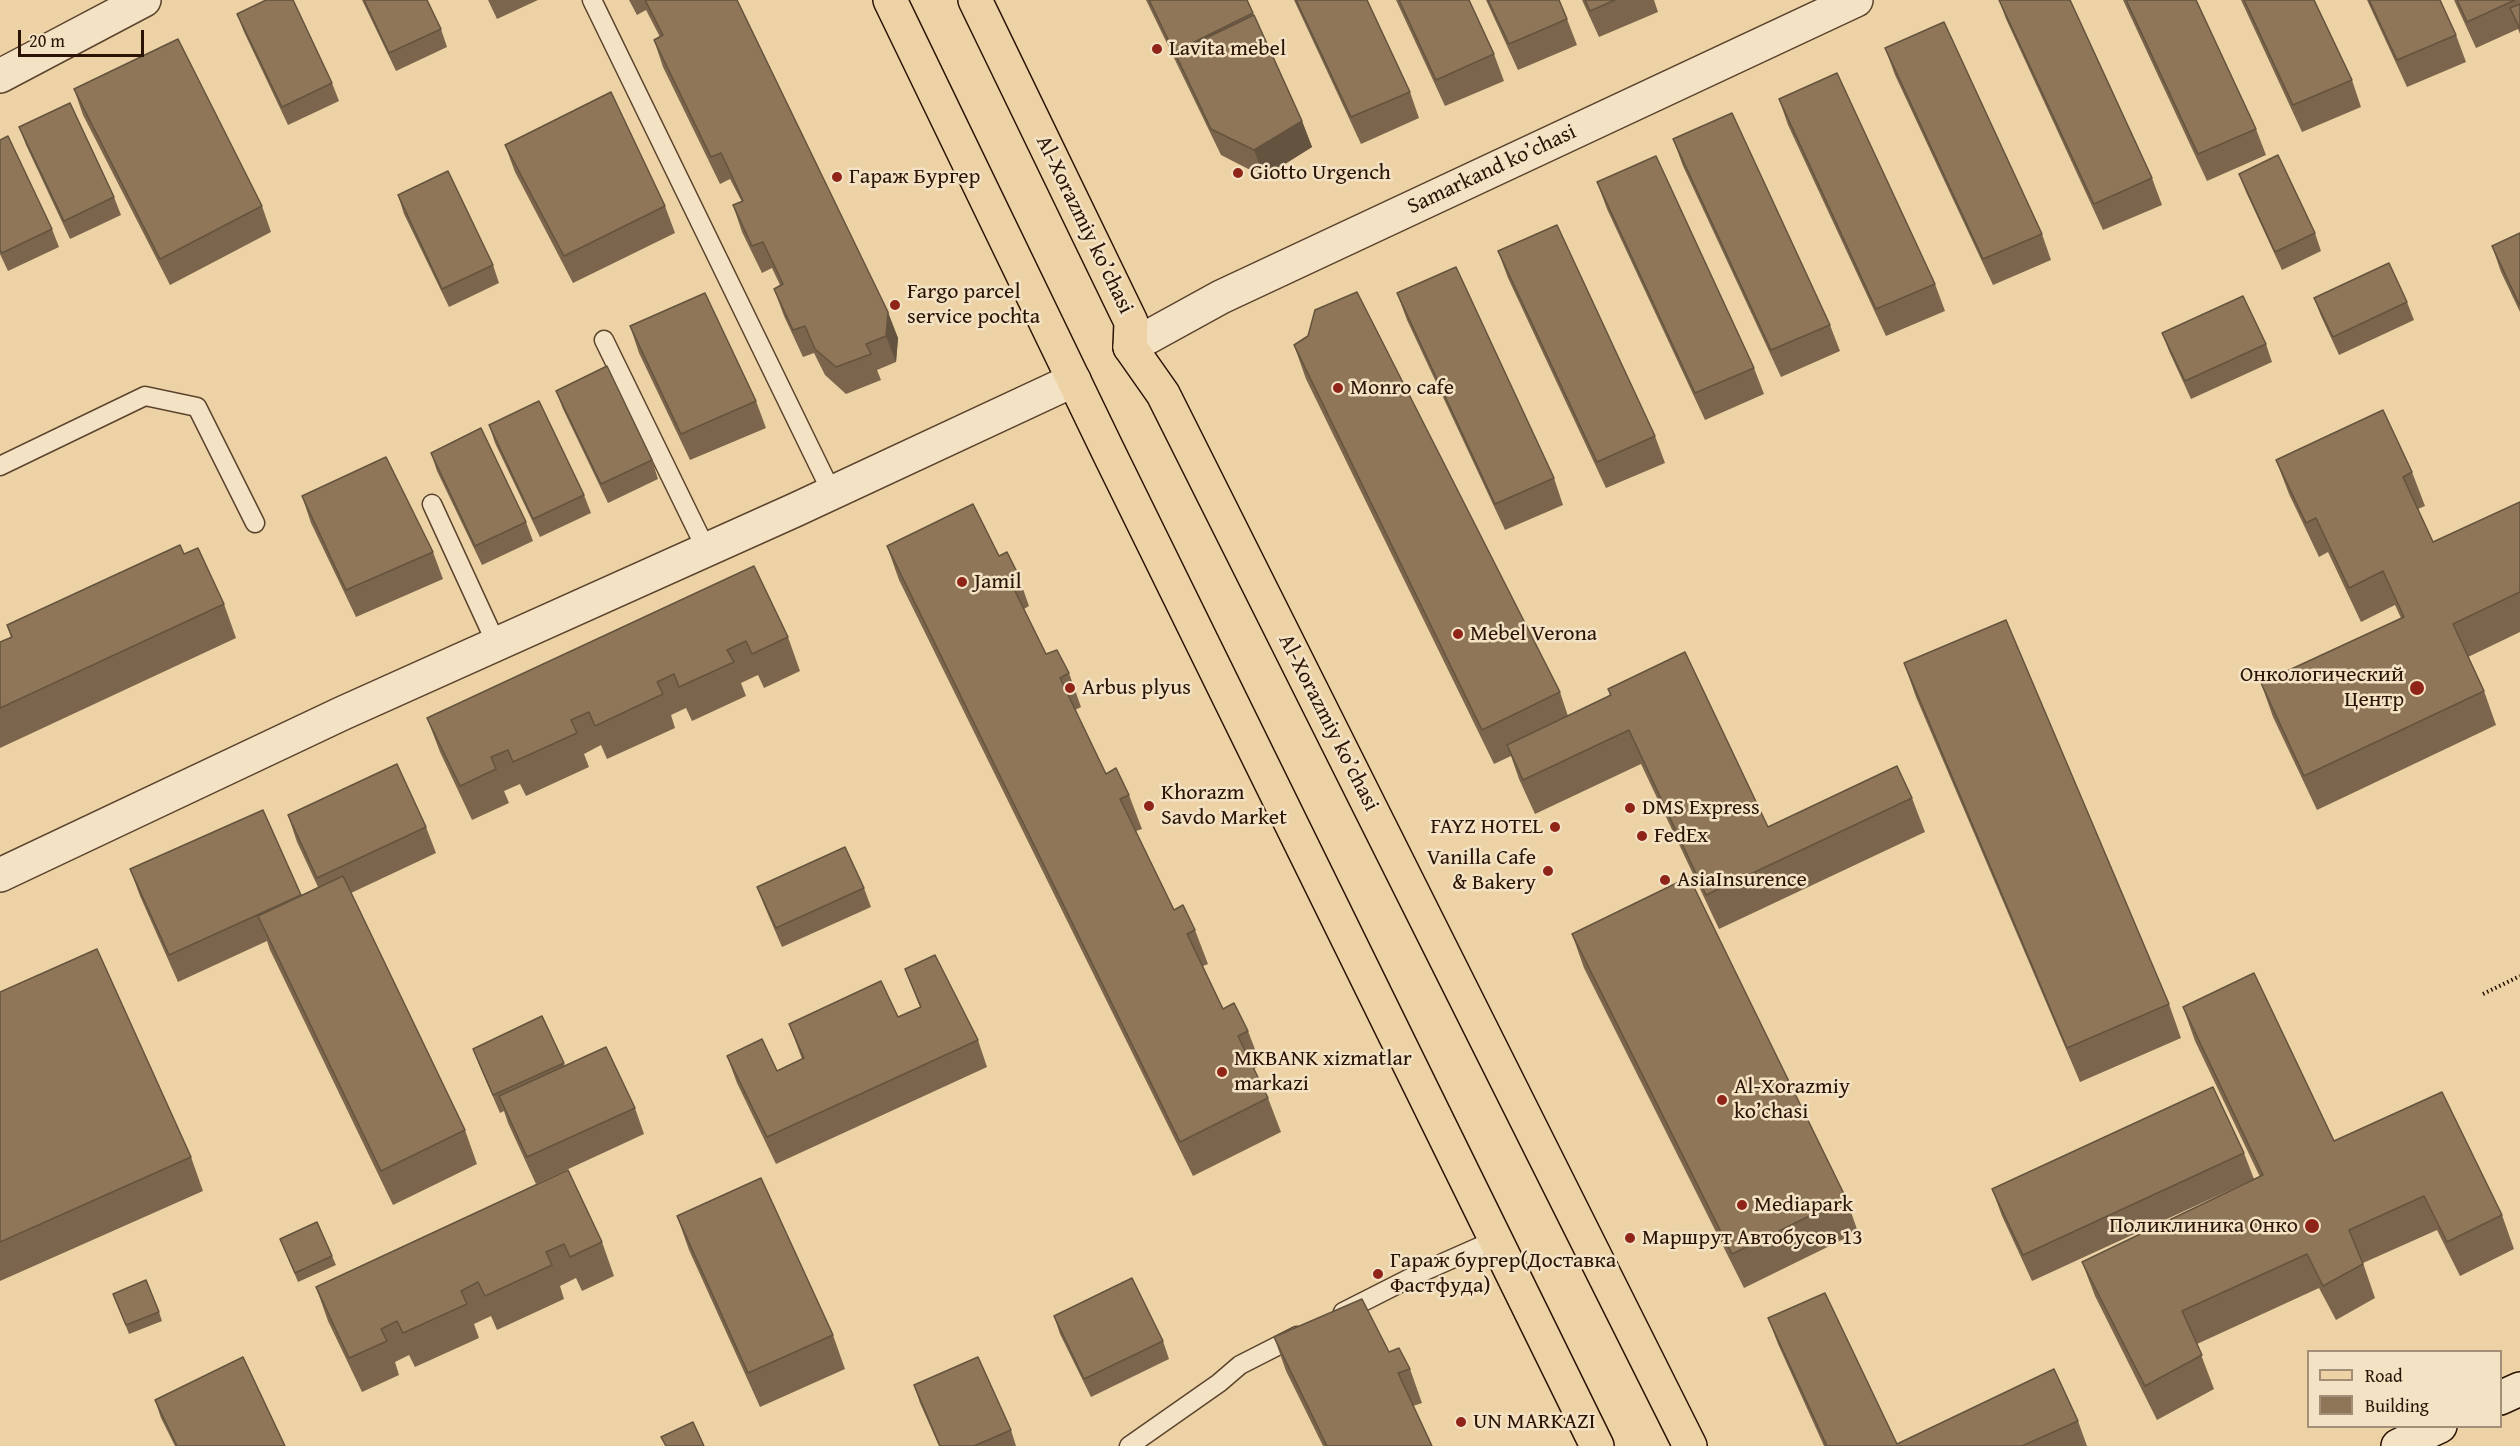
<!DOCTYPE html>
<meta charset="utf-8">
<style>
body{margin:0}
#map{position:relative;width:2520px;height:1446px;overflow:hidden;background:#ecd2a4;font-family:"Gentium Book Plus",serif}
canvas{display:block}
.legend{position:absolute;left:2307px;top:1350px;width:195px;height:78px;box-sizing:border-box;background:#f3e2c4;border:2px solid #a38f78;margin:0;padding:8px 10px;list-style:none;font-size:18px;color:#2b1305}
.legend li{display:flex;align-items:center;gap:12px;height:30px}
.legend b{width:30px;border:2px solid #a38f78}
.scale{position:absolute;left:18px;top:30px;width:126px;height:27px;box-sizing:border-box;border:3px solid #2b1305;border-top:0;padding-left:8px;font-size:18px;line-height:21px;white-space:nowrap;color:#2b1305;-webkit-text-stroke:4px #f3e2c4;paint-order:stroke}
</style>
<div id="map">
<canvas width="2520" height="1446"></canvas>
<ul class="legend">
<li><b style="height:8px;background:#ecd2a4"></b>Road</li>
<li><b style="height:16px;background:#8f7658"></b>Building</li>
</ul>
<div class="scale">20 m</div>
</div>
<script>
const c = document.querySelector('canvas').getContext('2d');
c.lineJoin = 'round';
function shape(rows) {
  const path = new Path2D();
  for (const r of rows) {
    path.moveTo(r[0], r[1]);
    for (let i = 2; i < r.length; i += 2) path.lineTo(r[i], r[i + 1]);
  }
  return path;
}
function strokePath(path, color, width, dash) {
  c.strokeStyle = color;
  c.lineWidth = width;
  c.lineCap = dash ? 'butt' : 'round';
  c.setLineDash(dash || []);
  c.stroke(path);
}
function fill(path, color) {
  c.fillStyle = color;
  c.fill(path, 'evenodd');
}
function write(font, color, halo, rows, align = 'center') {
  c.font = font + ' "Gentium Book Plus",serif';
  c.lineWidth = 5;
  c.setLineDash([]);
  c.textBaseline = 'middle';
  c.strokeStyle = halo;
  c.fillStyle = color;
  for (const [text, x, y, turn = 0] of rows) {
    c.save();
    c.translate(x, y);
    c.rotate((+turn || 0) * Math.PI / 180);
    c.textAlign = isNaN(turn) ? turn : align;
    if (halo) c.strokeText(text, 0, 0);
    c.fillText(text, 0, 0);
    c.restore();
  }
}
const service = shape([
 [592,0,832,493],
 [604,340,706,549],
 [0,466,145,396,197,407,255,523],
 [432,504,496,643],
 [1343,1312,1420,1273,1497,1239],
 [1129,1446,1219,1383,1240,1365,1297,1336]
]);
const minor = shape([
 [0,76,144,0],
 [1130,347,1221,297,1856,0],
 [0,875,343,713,795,510,1074,380]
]);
const secondary = shape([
 [2500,1398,2520,1389],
 [2398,1446,2440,1426]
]);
const primary = shape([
 [890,0,1108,451,1597,1446],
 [975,0,1131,322,1130,347,1163,394,1690,1446]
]);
strokePath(service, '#5b432d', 21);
strokePath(minor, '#5b432d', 36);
strokePath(secondary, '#2b1305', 36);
strokePath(primary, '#2b1305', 36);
strokePath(shape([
 [2483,994,2520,976]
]), '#2b1305', 4, [1.5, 3]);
strokePath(service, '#f3e2c4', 18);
strokePath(minor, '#f3e2c4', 33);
strokePath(secondary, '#f3e2c4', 33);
strokePath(primary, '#ecd2a4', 33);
fill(shape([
 [362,0,427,0,441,29,447,47,396,71],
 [488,0,538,0,497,19],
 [629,0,737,0,898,338,896,362,877,370,881,380,846,394,825,375,814,353,803,357,784,316,774,289,780,285,772,268,762,273,742,232,733,205,742,202,730,179,720,184,663,67,654,40,660,37,646,10,637,15],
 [1146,0,1247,0,1302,121,1312,147,1264,177,1221,155],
 [1294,0,1367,0,1410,92,1419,118,1361,144],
 [1396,0,1469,0,1494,54,1504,81,1445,106],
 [1486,0,1559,0,1567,19,1577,45,1518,70],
 [1582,0,1654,0,1658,12,1599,37],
 [1999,0,2070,0,2152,178,2162,205,2103,230,2006,19],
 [2123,0,2196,0,2256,129,2266,155,2207,181],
 [2241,0,2314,0,2352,80,2361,107,2302,132],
 [2367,0,2440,0,2456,35,2466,62,2407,87],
 [2454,0,2520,0,2520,34,2518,29,2476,48],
 [237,14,332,83,339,101,288,125,244,32],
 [1885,48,2042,234,2051,260,1993,285,1895,75],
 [74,89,262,206,271,232,170,285,83,115],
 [1779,99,1935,284,1945,311,1886,336,1788,125],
 [19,127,114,197,121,215,70,239,26,145],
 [1673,139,1830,325,1840,351,1781,377,1683,166],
 [0,140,52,229,59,247,8,271,0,254],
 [505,145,665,206,675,233,573,283,515,172],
 [2239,174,2315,233,2321,251,2282,270,2246,192],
 [1597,182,1754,368,1764,394,1705,420,1607,209],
 [398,195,493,265,499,283,449,307,404,214],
 [2520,233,2520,312,2501,272,2492,246],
 [1498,251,1655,436,1665,463,1606,488,1508,278],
 [1397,293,1554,478,1563,505,1505,530,1407,320],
 [2314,298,2407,302,2414,320,2339,355,2321,316],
 [630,326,756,401,766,428,690,460,639,353],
 [2162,333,2266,344,2272,362,2191,399,2169,351],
 [1294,345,1560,692,1568,716,1610,696,1608,689,1768,827,1912,798,1925,832,1719,929,1641,764,1535,814,1519,779,1511,756,1494,764,1306,379],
 [556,391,652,460,658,479,608,503,563,409],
 [489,425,584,495,591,513,540,537,495,443],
 [431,453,526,522,533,541,482,565,437,471],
 [2276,460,2412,472,2425,506,2418,509,2433,542,2520,502,2520,632,2468,657,2484,691,2496,725,2317,810,2273,717,2261,683,2401,618,2395,605,2361,622,2328,552,2319,557,2289,494],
 [302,496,433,552,443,579,356,617,311,523],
 [887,546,999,556,1017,572,1029,606,1024,609,1046,654,1069,673,1081,707,1075,710,1106,774,1129,795,1142,829,1136,831,1174,910,1195,930,1208,964,1203,966,1223,1009,1248,1031,1261,1065,1254,1069,1268,1098,1281,1132,1193,1176,899,580],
 [184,554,224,604,236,638,0,748,0,642,11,637,7,625],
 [754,566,788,637,800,671,764,688,758,675,741,683,746,696,692,721,686,708,671,715,675,728,607,759,601,745,584,754,589,767,526,796,520,784,504,791,509,803,472,820,440,752,427,718],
 [1904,663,2169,1004,2181,1038,2080,1082,1916,697],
 [288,815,426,827,436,853,351,893,465,1130,477,1164,393,1205,270,950,267,941,178,982,140,896,130,869,302,895,318,887,297,842],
 [757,887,864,888,871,907,782,947,764,905],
 [1572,934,1846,1198,1858,1232,1744,1288,1584,968],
 [905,969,978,1040,987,1067,776,1164,737,1083,727,1056,777,1071,802,1059,789,1024,898,1017,920,1007],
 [0,992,191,1157,203,1191,0,1281],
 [2183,1007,2334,1141,2502,1215,2514,1249,2460,1276,2437,1230,2363,1263,2375,1298,2336,1320,2319,1288,2197,1344,2214,1389,2157,1420,2095,1296,2082,1262,2260,1177,2195,1041],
 [542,1016,565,1066,635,1108,644,1134,536,1184,508,1123,504,1111,500,1113,480,1067,473,1049],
 [2244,1153,2254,1179,2032,1281,2002,1216,1992,1189],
 [568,1170,602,1242,614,1276,582,1291,576,1278,560,1286,564,1299,497,1330,491,1316,474,1324,479,1338,415,1367,409,1355,395,1362,399,1375,362,1392,328,1321,316,1287],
 [677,1216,833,1335,845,1369,760,1407,689,1250],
 [280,1239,332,1256,336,1265,298,1282],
 [113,1294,159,1312,162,1321,129,1334],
 [1054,1316,1163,1341,1169,1359,1091,1397,1060,1334],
 [1768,1318,1897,1444,2078,1421,2087,1446,1824,1446,1778,1344],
 [1274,1337,1410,1369,1422,1403,1413,1406,1432,1446,1323,1446,1286,1371],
 [914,1385,1011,1430,1016,1446,939,1446,920,1403],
 [155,1400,285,1446,175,1446,161,1418]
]), '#7b654c');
fill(shape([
 [1302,121,1312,147,1264,177,1254,150],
 [888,312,898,338,896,362,886,336]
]), '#64533e');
const building = shape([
 [266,0,293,0,332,83,282,107,237,14,266,0],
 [364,0,427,0,441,29,389,53,364,0],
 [645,0,737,0,888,312,886,336,866,344,871,354,836,367,815,349,805,326,793,330,774,289,783,284,763,242,752,246,733,205,743,201,732,176,721,153,711,157,654,40,663,35,645,0],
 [1149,0,1247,0,1253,13,1174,52,1149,0],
 [1296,0,1367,0,1410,92,1351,117,1296,0],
 [1399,0,1469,0,1494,54,1436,80,1399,0],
 [1488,0,1559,0,1567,19,1509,44,1488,0],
 [1585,0,1615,0,1590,11,1585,0],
 [1999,0,2070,0,2152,178,2094,204,1999,0],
 [2126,0,2196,0,2256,129,2198,154,2126,0],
 [2244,0,2314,0,2352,80,2293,105,2244,0],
 [2369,0,2440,0,2456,35,2397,60,2369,0],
 [2457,0,2515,0,2467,22,2457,0],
 [2520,4,2520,29,2510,8,2520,4],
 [1254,15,1302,121,1254,150,1211,129,1175,53,1254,15],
 [1944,22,2042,234,1983,259,1885,48,1944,22],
 [178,39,262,206,160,259,74,89,178,39],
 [1837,73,1935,284,1876,309,1779,99,1837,73],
 [611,92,665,206,564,256,505,145,611,92],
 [70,103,114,197,64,221,19,127,70,103],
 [1732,113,1830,325,1771,350,1673,139,1732,113],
 [8,136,52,229,2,253,0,250,0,140,8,136],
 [2278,155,2315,233,2275,252,2239,174,2278,155],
 [1656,156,1754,368,1695,393,1597,182,1656,156],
 [448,171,493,265,442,289,398,195,448,171],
 [1557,225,1655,436,1597,462,1498,251,1557,225],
 [2520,233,2520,306,2492,246,2520,233],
 [2389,263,2407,302,2333,337,2314,298,2389,263],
 [1456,267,1554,478,1495,504,1397,293,1456,267],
 [1357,292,1560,692,1482,730,1294,345,1308,336,1315,310,1357,292],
 [705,293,756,401,681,434,630,326,705,293],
 [2243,296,2266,344,2185,381,2162,333,2243,296],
 [607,366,652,460,601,484,556,391,607,366],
 [539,401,584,495,533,519,489,425,539,401],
 [2383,410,2412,472,2403,477,2433,542,2520,502,2520,592,2453,624,2484,691,2304,776,2261,683,2404,617,2383,571,2349,588,2316,518,2306,523,2276,460,2383,410],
 [481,428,526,522,475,546,431,453,481,428],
 [386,457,433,552,346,590,302,496,386,457],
 [973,504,999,556,1007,552,1017,572,1008,577,1046,654,1057,650,1069,673,1060,678,1106,774,1116,768,1129,795,1120,799,1174,910,1183,905,1195,930,1187,934,1223,1009,1234,1003,1248,1031,1238,1036,1268,1098,1180,1142,887,546,973,504],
 [180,545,184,554,198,548,224,604,0,708,0,642,12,637,7,625,180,545],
 [754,566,788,637,752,654,746,641,727,650,734,662,679,687,674,674,657,682,663,694,595,726,589,712,571,720,577,733,513,762,508,750,491,757,496,769,460,786,427,718,754,566],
 [2006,620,2169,1004,2067,1048,1904,663,2006,620],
 [1685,652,1768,827,1897,766,1912,798,1706,895,1629,730,1523,780,1507,745,1611,695,1608,689,1685,652],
 [397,764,426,827,317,878,288,815,397,764],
 [263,810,301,895,169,955,130,869,263,810],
 [845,847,864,888,776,928,757,887,845,847],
 [343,876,465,1130,381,1171,258,916,343,876],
 [1689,877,1846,1198,1732,1254,1572,934,1689,877],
 [97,949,191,1157,0,1242,0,992,97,949],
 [935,955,978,1040,767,1137,727,1056,762,1039,777,1071,804,1058,789,1024,881,981,898,1017,921,1007,905,969,935,955],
 [2254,973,2334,1141,2442,1092,2502,1215,2447,1242,2424,1196,2349,1230,2363,1264,2323,1286,2307,1254,2182,1311,2202,1355,2145,1386,2082,1262,2263,1175,2183,1007,2254,973],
 [542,1016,564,1063,493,1095,473,1049,542,1016],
 [606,1047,635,1108,527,1157,499,1096,606,1047],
 [2213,1087,2244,1153,2023,1255,1992,1189,2213,1087],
 [568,1170,602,1242,570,1257,564,1244,546,1252,552,1265,485,1296,478,1282,461,1291,467,1304,403,1333,397,1321,381,1329,387,1341,349,1358,316,1287,568,1170],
 [761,1178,833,1335,748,1373,677,1216,761,1178],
 [317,1222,332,1256,295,1273,280,1239,317,1222],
 [1132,1278,1163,1341,1084,1379,1054,1316,1132,1278],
 [146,1280,159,1312,126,1325,113,1294,146,1280],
 [1825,1293,1897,1444,2054,1369,2078,1421,2022,1446,1827,1446,1768,1318,1825,1293],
 [1362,1299,1389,1352,1399,1348,1410,1369,1398,1373,1432,1446,1327,1446,1274,1337,1362,1299],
 [243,1357,285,1446,177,1446,155,1400,243,1357],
 [978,1357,1011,1430,974,1446,940,1446,914,1385,978,1357],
 [693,1422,704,1446,666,1446,661,1437,693,1422]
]);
fill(building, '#8f7658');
strokePath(building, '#64533e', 1.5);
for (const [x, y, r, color] of [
 [1157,49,6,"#8f2418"],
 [1238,173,6,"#8f2418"],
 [837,177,6,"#8f2418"],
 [895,305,6,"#8f2418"],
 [1338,388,6,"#8f2418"],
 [962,582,6,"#8f2418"],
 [1458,634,6,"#8f2418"],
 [1070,688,6,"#8f2418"],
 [2417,688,8,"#8f2418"],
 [1149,806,6,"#8f2418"],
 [1630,808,6,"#8f2418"],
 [1555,827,6,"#8f2418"],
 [1642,836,6,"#8f2418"],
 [1548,871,6,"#8f2418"],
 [1665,880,6,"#8f2418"],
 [1222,1072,6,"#8f2418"],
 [1722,1100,6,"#8f2418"],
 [1742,1205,6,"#8f2418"],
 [2312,1226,8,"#8f2418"],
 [1630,1238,6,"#8f2418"],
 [1378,1274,6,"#8f2418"],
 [1461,1422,6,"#8f2418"]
]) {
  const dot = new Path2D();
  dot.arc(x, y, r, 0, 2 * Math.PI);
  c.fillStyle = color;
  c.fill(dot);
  strokePath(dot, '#f3e2c4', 2);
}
write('22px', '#2b1305', '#f3e2c4', [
 ["Lavita mebel",1169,49],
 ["Giotto Urgench",1250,173],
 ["Гараж Бургер",849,177],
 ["Fargo parcel",907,292],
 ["service pochta",907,317],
 ["Monro cafe",1350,388],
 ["Jamil",974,582],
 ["Mebel Verona",1470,634],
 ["Онкологический",2404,675,"right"],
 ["Центр",2404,700,"right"],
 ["Arbus plyus",1082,688],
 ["Khorazm",1161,793],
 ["Savdo Market",1161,818],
 ["DMS Express",1642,808],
 ["FAYZ HOTEL",1543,827,"right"],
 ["FedEx",1654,836],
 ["Vanilla Cafe",1536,858,"right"],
 ["& Bakery",1536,883,"right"],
 ["AsiaInsurence",1677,880],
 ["MKBANK xizmatlar",1234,1059],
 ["markazi",1234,1084],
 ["Al-Xorazmiy",1734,1087],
 ["ko’chasi",1734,1112],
 ["Mediapark",1754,1205],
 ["Поликлиника Онко",2298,1226,"right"],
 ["Маршрут Автобусов 13",1642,1238],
 ["Гараж бургер(Доставка",1390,1261],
 ["Фастфуда)",1390,1286],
 ["UN MARKAZI",1473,1422]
], 'left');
write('22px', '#2b1305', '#f3e2c4', [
 ["Samarkand ko’chasi",1492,170,-25],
 ["Al-Xorazmiy ko’chasi",1084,225,64],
 ["Al-Xorazmiy ko’chasi",1328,723,63]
]);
</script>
